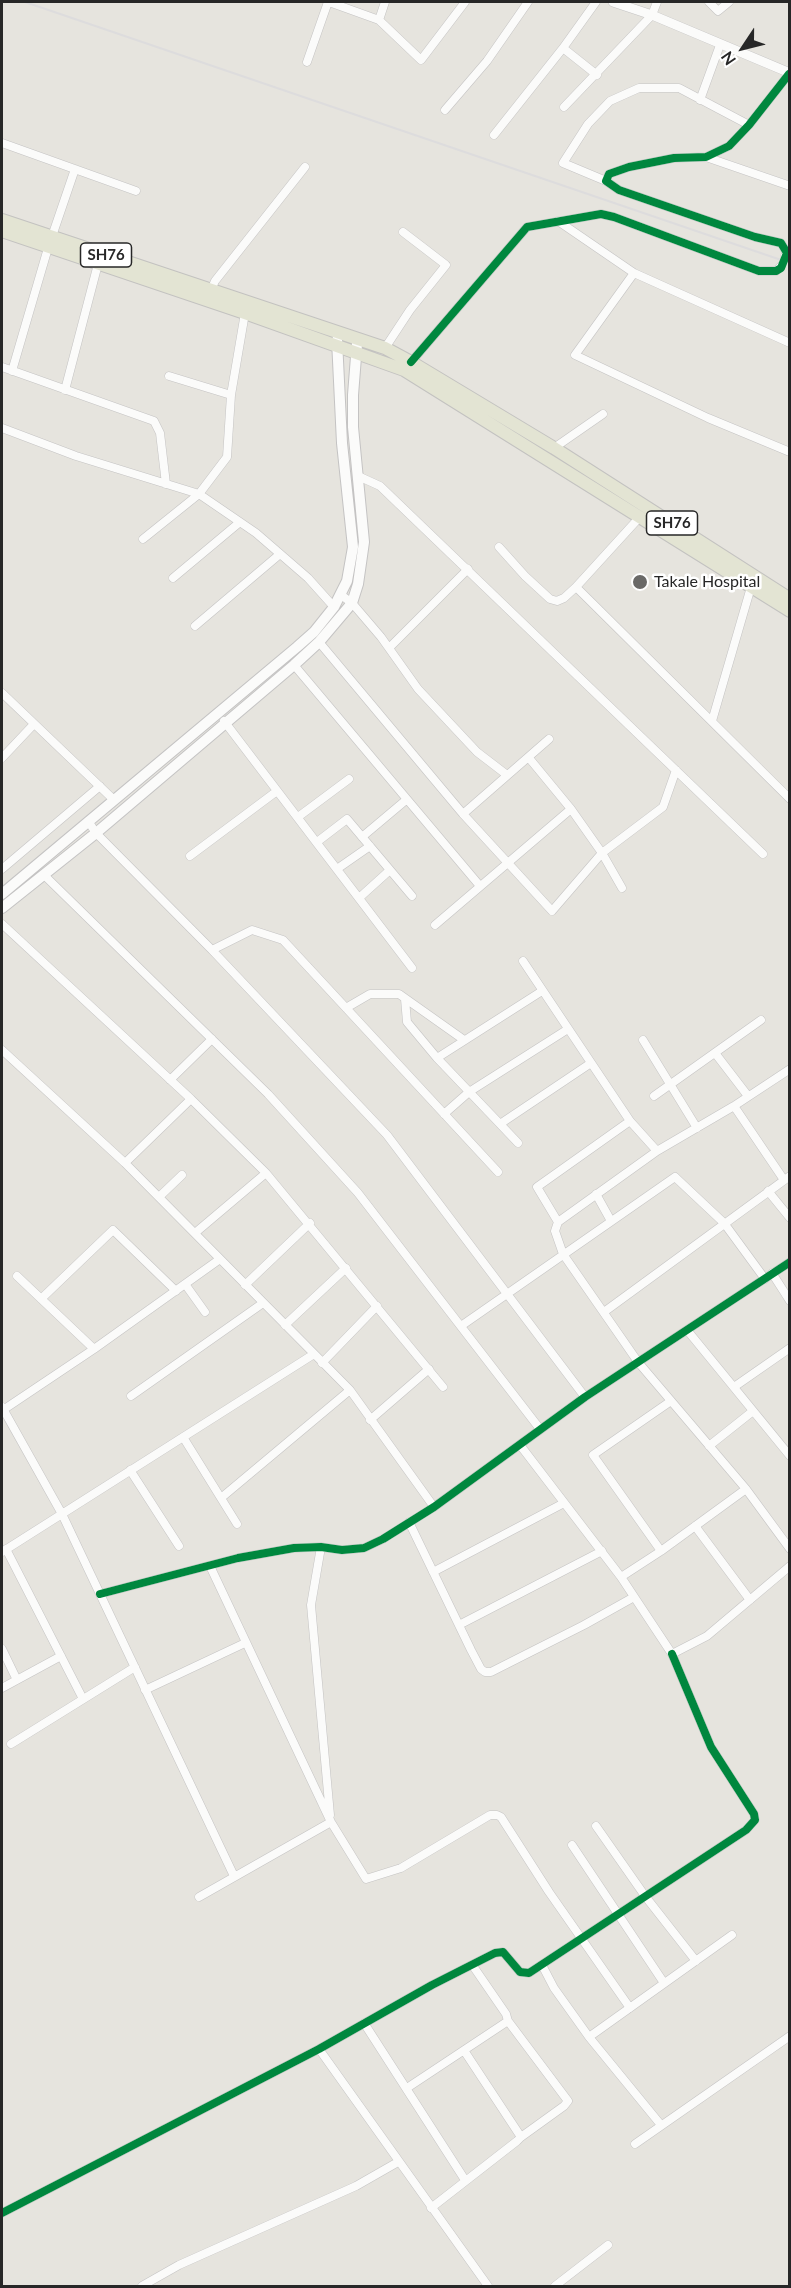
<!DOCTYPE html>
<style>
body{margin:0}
#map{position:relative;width:791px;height:2288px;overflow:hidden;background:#e6e4de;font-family:Lato,sans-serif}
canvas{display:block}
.frame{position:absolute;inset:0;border:3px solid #272727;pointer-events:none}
.north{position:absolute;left:713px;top:18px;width:60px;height:60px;-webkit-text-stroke:4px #fff;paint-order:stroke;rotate:235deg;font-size:16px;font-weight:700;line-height:24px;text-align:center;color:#272727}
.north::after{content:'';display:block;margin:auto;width:21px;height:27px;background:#272727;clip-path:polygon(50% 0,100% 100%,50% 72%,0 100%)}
</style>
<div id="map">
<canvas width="791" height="2288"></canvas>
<div class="frame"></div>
<div class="north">N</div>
</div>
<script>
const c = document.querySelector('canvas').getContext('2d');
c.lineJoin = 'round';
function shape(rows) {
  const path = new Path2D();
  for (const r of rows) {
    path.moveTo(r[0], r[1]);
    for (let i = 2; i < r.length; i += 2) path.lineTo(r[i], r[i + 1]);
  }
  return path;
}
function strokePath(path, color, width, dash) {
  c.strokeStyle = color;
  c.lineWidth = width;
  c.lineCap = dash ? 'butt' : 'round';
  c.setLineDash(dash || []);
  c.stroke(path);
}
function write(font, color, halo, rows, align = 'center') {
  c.font = font + ' Lato,sans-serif';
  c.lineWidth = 5;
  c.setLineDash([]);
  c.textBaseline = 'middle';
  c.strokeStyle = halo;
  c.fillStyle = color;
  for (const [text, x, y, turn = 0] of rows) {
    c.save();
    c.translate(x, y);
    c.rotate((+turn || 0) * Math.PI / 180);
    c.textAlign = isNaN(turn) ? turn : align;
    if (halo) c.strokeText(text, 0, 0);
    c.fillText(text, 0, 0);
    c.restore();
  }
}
const minor = shape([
 [329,2,379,20,421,60,465,2],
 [596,2,563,48,597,75],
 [709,2,718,11,729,2],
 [379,20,385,2],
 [307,62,328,2],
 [700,100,720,45],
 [564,107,652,15,657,2],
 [445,110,487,61,528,2],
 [494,135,563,48],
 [2,143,136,191],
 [706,157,790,186],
 [606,181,563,163,588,124,610,101,639,88,679,88,749,125],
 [558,221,634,273,575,355,708,418,790,452],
 [785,256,787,253,781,243,755,237,619,190,606,181,609,174,629,167,674,158,706,157,729,146,749,125,789,74],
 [634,273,790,343],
 [211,290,215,281,305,167],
 [385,348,410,310,446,265,403,232],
 [411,362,527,227,601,214,614,217,759,271,776,271,781,266],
 [2,367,154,421,160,433,166,484],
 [12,371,48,248,75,169],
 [169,376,231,395],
 [65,390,98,264],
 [2,428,76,456,199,494,256,533,308,578,334,607],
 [554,448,603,414],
 [358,476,380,486,763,854],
 [143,539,199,494,227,457,231,395,245,313],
 [499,547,525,576,550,599,557,601,564,598,576,587,638,519],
 [173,578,240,522],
 [576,587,790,799],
 [341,595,352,603,381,637,418,689,477,752,507,775],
 [195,626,280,554],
 [319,642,463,814,552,911,602,853,663,807,676,770],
 [389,648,468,569],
 [294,665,480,886],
 [2,693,114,800],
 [224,721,412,968],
 [712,721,751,587],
 [2,758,34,724],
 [529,758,571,809,602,853,622,888],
 [463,814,549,739],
 [298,817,349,779],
 [88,821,96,833,212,950,387,1135,585,1397],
 [362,837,406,800],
 [317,842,347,819,412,896],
 [190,856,277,791],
 [2,869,100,786],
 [337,869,370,846],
 [44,875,268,1094,358,1193,540,1429],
 [359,898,390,870],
 [2,924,191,1099,266,1173,443,1387],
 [435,925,571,809],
 [212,950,252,930,283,940,498,1172],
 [523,961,630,1121,657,1151],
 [542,991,437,1058,500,1124,591,1063],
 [405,999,407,1022,437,1058],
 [346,1008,370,994,399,994,464,1040],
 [643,1040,697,1128],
 [2,1050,125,1163,350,1390,434,1507],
 [715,1053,748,1096],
 [790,1069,734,1106,657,1151,558,1222,555,1231,563,1254,638,1362,746,1489,790,1549],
 [170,1080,212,1039],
 [654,1096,761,1020],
 [734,1106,784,1180],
 [444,1114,469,1092,568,1029],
 [500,1124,518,1143],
 [125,1163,191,1099],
 [768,1191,790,1218],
 [596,1194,611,1221],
 [159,1197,182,1175],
 [558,1222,537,1187,630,1121],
 [195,1233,266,1173],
 [772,1273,790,1301],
 [17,1276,94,1349,220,1259],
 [185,1284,205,1312],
 [245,1285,310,1223],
 [41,1299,113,1230,176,1291],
 [604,1312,790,1176],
 [285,1325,346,1268],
 [461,1326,675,1177,724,1223,765,1279],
 [687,1330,790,1456],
 [322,1363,377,1306],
 [734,1387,790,1348],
 [131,1396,263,1303],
 [2,1407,62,1514,234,1876],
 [3,1410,94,1349],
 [370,1420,429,1369],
 [183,1437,237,1524],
 [520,1445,621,1577,672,1654,707,1636,790,1566],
 [709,1446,753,1411],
 [130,1470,179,1546],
 [221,1498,350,1390],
 [409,1522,471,1650,481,1669,485,1672,491,1672,584,1625,634,1597],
 [695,1526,750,1600],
 [321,1547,311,1605,330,1815],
 [6,1549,83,1699],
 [661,1551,593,1455,671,1401],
 [2,1552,314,1354],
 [210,1566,331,1822,366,1879,401,1868,490,1815,497,1815,501,1817,549,1892,630,2008],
 [433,1572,564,1503],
 [621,1577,661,1551,746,1489],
 [100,1594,238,1558,294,1548,321,1547,342,1550,364,1548,383,1539,434,1507,585,1397,790,1262],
 [459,1625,602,1551],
 [2,1649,17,1680],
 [2,1688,61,1656],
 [145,1690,245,1643],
 [11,1744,135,1667],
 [596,1826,645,1896,696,1961],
 [572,1845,664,1983],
 [199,1897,331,1822],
 [542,1965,554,1988,589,2037,661,2125],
 [364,2023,465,2180],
 [589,2037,732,1935],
 [319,2049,488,2286],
 [465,2052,521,2137],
 [407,2088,508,2021],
 [635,2144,790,2036],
 [431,2208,517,2141,521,2137,564,2106,568,2101,508,2021,506,2014,473,1966],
 [2,2213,319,2049,432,1985,495,1953,503,1952,520,1972,529,1973,746,1830,755,1820,754,1814,711,1747,672,1654],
 [142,2286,179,2265,356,2186,398,2162],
 [555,2286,608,2245]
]);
const tertiary = shape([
 [613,2,652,15,790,73]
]);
const secondary = shape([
 [2,894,297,647,314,632,334,607,347,581,353,547,342,443,337,340],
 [2,908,96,833,294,665,319,642,352,603,358,584,364,542,353,427,353,395,357,344]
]);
const primary = shape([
 [2,220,385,348,411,362,554,448,790,599],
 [2,231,245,313,404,370,790,611]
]);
strokePath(minor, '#c4c3c3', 9);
strokePath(tertiary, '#c4c3c3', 10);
strokePath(secondary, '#c4c3c3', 12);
strokePath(primary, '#c3c2c0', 14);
strokePath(minor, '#fbfbfa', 8);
strokePath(tertiary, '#fbfbfa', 9);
strokePath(secondary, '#fbfbfa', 10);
strokePath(primary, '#e3e4d3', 12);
strokePath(shape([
 [25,2,790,263]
]), '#dddcdd', 2);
strokePath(shape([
 [411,362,527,227,601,214,614,217,759,271,776,271,781,268,787,253,781,243,755,237,619,190,606,181,609,174,629,167,674,158,706,157,729,146,749,125,789,74],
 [100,1594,238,1558,294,1548,321,1547,342,1550,364,1548,383,1539,434,1507,585,1397,790,1262],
 [2,2213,319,2049,432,1985,495,1953,503,1952,520,1972,529,1973,746,1830,755,1820,754,1814,711,1747,672,1654]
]), '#00873e', 8);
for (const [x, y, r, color] of [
 [640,582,8,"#6a6967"]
]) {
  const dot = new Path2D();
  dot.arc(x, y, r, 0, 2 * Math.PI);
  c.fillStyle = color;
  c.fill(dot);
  strokePath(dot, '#fff', 2);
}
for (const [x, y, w] of [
 [106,255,51],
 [672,523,51]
]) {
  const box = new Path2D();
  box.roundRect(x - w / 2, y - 12, w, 24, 4.5);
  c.fillStyle = '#fff';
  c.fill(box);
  strokePath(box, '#272727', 1.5);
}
write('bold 15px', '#272727', null, [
 ["SH76",106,255],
 ["SH76",672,523]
]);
write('16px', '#272727', '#fff', [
 ["Takale Hospital",654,582]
], 'left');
</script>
